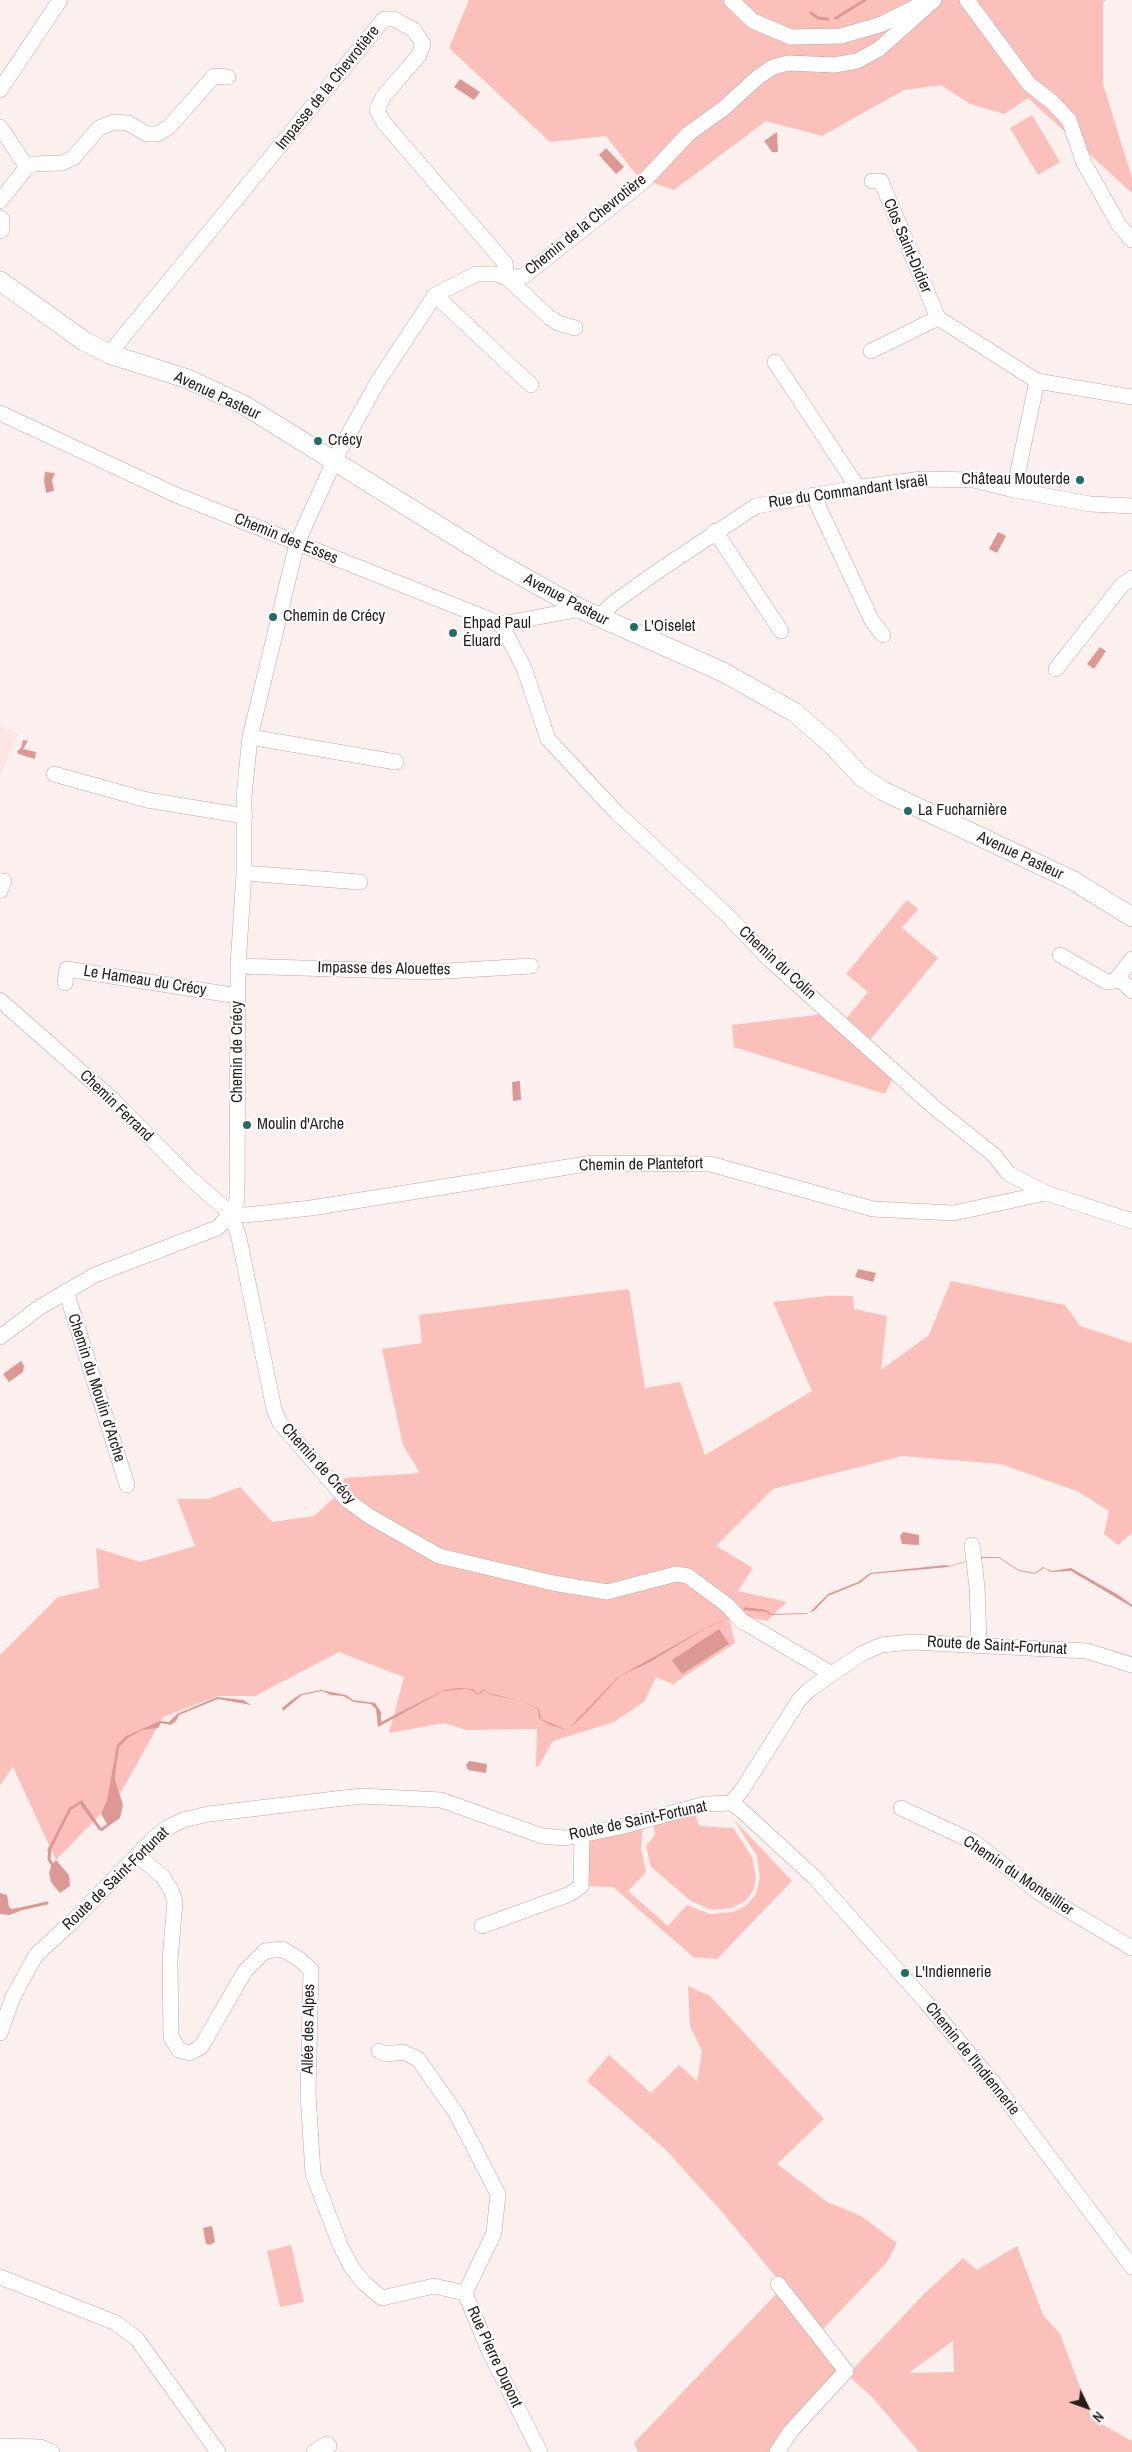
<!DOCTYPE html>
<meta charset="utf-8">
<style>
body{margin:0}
#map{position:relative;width:1132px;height:2452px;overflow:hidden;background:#fcf0ee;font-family:"Archivo Narrow",sans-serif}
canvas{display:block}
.north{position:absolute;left:1062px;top:2382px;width:50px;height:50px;-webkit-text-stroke:4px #fff;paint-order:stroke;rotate:132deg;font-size:14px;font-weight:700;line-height:20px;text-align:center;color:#241d1c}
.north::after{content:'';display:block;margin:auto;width:18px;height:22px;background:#241d1c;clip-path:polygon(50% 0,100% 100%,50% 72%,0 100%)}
</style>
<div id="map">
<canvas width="1132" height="2452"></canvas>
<div class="north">N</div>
</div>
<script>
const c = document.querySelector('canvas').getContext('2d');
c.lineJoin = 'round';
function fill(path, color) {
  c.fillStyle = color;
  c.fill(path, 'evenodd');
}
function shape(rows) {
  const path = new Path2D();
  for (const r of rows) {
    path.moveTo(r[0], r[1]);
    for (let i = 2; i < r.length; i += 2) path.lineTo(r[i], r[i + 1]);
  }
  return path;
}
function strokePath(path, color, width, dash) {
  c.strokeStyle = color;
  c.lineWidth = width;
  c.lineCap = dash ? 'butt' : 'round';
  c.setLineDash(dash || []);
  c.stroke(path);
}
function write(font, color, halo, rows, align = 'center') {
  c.font = font + ' "Archivo Narrow",sans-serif';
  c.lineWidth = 4;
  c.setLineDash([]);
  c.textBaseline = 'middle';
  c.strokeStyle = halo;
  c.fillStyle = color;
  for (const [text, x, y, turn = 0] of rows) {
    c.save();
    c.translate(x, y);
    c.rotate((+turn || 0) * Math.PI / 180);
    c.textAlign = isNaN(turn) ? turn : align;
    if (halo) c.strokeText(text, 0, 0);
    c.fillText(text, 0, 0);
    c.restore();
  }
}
fill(shape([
 [0,726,18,734,0,776]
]), '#fde5e3');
fill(shape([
 [469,0,1107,0,1103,2,1103,84,1132,178,1132,193,1028,98,1004,114,970,104,941,85,904,90,822,136,766,121,674,190,639,178,606,136,550,142,449,48],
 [1032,115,1060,162,1038,175,1010,128],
 [907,900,918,909,902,928,938,958,870,1040,845,1020,868,992,846,974],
 [824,1014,894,1075,885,1094,734,1047,732,1025],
 [951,1281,1065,1305,1080,1326,1132,1343,1132,1533,1118,1545,1104,1534,1109,1511,1079,1492,1001,1464,902,1456,773,1489,716,1546,753,1568,738,1591,787,1602,767,1621,728,1613,735,1643,673,1684,656,1677,644,1702,614,1722,553,1741,538,1767,536,1766,537,1729,466,1730,444,1723,389,1733,404,1677,339,1652,255,1696,218,1696,163,1717,120,1794,56,1860,13,1767,0,1785,0,1655,58,1597,99,1588,96,1548,140,1562,195,1546,177,1499,208,1499,240,1487,272,1522,314,1516,336,1496,345,1478,420,1473,403,1445,382,1349,422,1343,419,1315,629,1289,645,1388,680,1382,705,1455,812,1391,773,1302,827,1296,853,1296,854,1309,887,1316,881,1370,929,1335],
 [695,1814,699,1826,733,1828,752,1857,756,1878,753,1891,745,1901,732,1908,712,1910,691,1901,651,1867,646,1846,655,1835,653,1824],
 [734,1820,792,1881,717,1959,693,1957,613,1887,585,1886,586,1842,643,1827,641,1848,646,1872,628,1891,668,1926,687,1905,710,1914,733,1912,747,1905,756,1894,760,1878,757,1856],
 [688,1986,710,1996,824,2119,777,2164,827,2202,861,2216,897,2243,887,2262,821,2331,723,2213,666,2150,587,2081,609,2055,651,2093,679,2065,697,2081,702,2051,690,2026],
 [291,2245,304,2302,280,2307,267,2251],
 [1017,2246,1043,2315,1060,2334,1092,2419,1132,2441,1132,2452,919,2452,873,2398,850,2377,854,2368,922,2296,963,2258,977,2270],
 [953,2341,954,2372,910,2373,910,2372],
 [779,2291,840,2370,772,2450,767,2452,638,2452,634,2443]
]), '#fcc0bb');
fill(shape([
 [460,79,480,92,474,100,454,87],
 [777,132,778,152,772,152,764,141],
 [606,148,624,167,616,174,599,155],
 [45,472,55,473,52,480,54,491,46,493,44,480],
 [998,532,1006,536,997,553,989,549],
 [1100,647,1106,651,1094,669,1087,664],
 [23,740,28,741,23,749,36,752,35,759,18,754,17,751,21,748],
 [520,1081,521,1100,513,1101,512,1082],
 [858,1269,876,1273,873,1282,855,1277],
 [21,1361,24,1366,23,1372,9,1382,3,1374],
 [903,1532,919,1535,919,1545,902,1544,900,1536],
 [979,1557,999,1557,1019,1570,1035,1573,1043,1567,1052,1571,1071,1568,1120,1596,1132,1605,1132,1607,1071,1571,1051,1572,1044,1568,1035,1574,1019,1571,999,1558,978,1558,949,1567,871,1574,860,1583,828,1596,815,1610,807,1614,770,1615,766,1612,743,1610,745,1607,766,1610,771,1614,809,1613,828,1594,858,1582,870,1573,945,1565,950,1566],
 [732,1617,706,1628,648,1663,620,1676,585,1714,567,1730,550,1725,540,1719,539,1718,538,1709,519,1700,491,1695,486,1691,483,1691,480,1694,478,1695,472,1690,465,1689,443,1691,378,1727,376,1709,371,1704,354,1702,343,1696,331,1695,322,1691,302,1695,283,1711,282,1708,293,1699,301,1694,321,1690,346,1695,353,1700,375,1703,381,1712,381,1722,444,1690,460,1688,473,1689,478,1694,482,1690,485,1690,491,1694,519,1700,539,1709,541,1719,567,1730,618,1677,709,1626],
 [719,1629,729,1644,682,1674,672,1660],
 [217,1697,243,1700,251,1705,218,1699,179,1715,176,1721,171,1725,161,1723,158,1728,142,1730,128,1738,119,1747,116,1766,115,1780,123,1805,120,1818,102,1831,99,1830,80,1804,71,1810,50,1852,47,1851,69,1808,82,1800,101,1828,107,1824,101,1814,107,1800,117,1745,126,1736,160,1721,169,1722,177,1714],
 [469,1761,487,1764,486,1773,468,1770,466,1765],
 [56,1860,69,1875,70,1886,60,1893,51,1882,49,1873,52,1864],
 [0,1893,7,1895,9,1907,12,1909,17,1908,20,1911,9,1915,0,1914],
 [212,2226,215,2242,210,2245,206,2244,203,2228]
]), '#dc9993');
strokePath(shape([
 [811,13,818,18,828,19],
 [836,18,865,0],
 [50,1848,49,1859,53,1866],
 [16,1910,47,1903]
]), '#dc9993', 3);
const minor = shape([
 [731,0,753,21,791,37,841,36,882,24,925,2],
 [967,0,1029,84,1052,102,1069,120,1084,163,1119,225,1132,240],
 [0,90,60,0],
 [0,127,27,167],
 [872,181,881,181,938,318,1037,381,1132,397],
 [0,201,27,167,34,164,62,163,73,158,99,128,114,122,128,123,147,134,157,134,169,127,214,76,228,77],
 [507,278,549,317,558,323,575,328],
 [435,295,531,385],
 [871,351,938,318],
 [109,354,384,19,394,19,414,30,423,44,419,55,383,97,377,110,384,123,505,263,507,278],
 [775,362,858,488],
 [0,413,174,494,501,624,581,609],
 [1014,490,1037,381],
 [813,495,872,621,883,635],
 [715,531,781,631],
 [597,618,616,601,661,569,756,506,862,487,921,479,974,480,1014,490,1090,504,1132,506],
 [501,624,524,668,548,739,616,812,724,912,769,959,935,1108,994,1155,1008,1173,1046,1193,1132,1221],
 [1056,669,1122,585,1132,578],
 [250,737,396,762],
 [54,774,147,800,245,816],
 [244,873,360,882],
 [0,891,4,881],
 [1060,955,1107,982,1115,981,1132,959],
 [238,966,430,972,531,966],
 [1118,977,1132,991],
 [65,983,67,969,238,996],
 [0,1000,112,1099,189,1177,231,1214,239,1238,274,1409,280,1423,347,1500,369,1516,439,1556,553,1583,607,1592,676,1574,688,1576,727,1605,742,1621,832,1674],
 [231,1214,246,1215,311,1208,593,1163,710,1164,873,1209,954,1213,1046,1193],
 [66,1291,127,1485],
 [0,1337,40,1307,95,1275,217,1228,231,1214,237,1200,238,966,244,873,244,796,250,737,297,543,337,455,377,383,435,295,476,274,497,274,507,278,524,276,643,182,688,134,724,108,758,77,773,67,788,63,834,65,857,61,879,49,934,0],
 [972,1545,977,1587,979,1644],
 [731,1803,740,1809,814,1877,925,2001,993,2082,1132,2267],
 [901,1808,974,1842,1041,1894,1132,1948],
 [137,1855,163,1877,171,1890,175,1902,170,1960,171,2037,179,2050,190,2053,201,2047,245,1971,265,1951,282,1949,299,1959,311,1970,308,2093,313,2174,340,2245,352,2268,364,2283,382,2298,434,2286,465,2293],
 [482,1926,570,1894,581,1886,582,1835],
 [0,2033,13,1997,36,1955,71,1923,154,1838,167,1828,183,1820,208,1814,361,1796,441,1800,542,1836,565,1838,620,1827,705,1804,731,1803,742,1790,799,1700,810,1689,861,1654,881,1645,912,1642,1087,1651,1132,1665],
 [379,2051,386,2054,403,2052,418,2059,456,2113,498,2194,494,2233,465,2293,489,2351,540,2452],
 [0,2277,116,2323,137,2339,218,2452],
 [0,2446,40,2447,52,2452],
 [314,2452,327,2444,329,2446],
 [777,2452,791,2431,846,2371,778,2284]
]);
const major = shape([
 [0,220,0,229],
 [0,281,84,341,109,354,188,379,244,405,500,564,581,609,723,672,794,712,831,744,862,777,883,791,1072,880,1132,917]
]);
strokePath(minor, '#bba7a5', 16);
strokePath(major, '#bba7a5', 20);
strokePath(minor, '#fff', 15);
strokePath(major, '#fff', 19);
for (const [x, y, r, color] of [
 [318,441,5,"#216d6c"],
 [1080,480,5,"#216d6c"],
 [273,617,5,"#216d6c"],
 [634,627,5,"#216d6c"],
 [453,633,5,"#216d6c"],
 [908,811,5,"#216d6c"],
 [247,1125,5,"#216d6c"],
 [905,1973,5,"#216d6c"]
]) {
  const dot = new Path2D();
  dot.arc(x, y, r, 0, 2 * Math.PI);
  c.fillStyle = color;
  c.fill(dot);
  strokePath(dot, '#fff', 2);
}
write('16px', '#241d1c', '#fff', [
 ["Impasse de la Chevrotière",328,88,-51],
 ["Chemin de la Chevrotière",586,225,-39],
 ["Clos Saint-Didier",907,246,67],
 ["Avenue Pasteur",217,396,25],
 ["Rue du Commandant Israël",848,492,-8],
 ["Chemin des Esses",286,539,22],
 ["Avenue Pasteur",566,600,28],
 ["Avenue Pasteur",1020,856,25],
 ["Chemin du Colin",777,963,43],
 ["Impasse des Alouettes",384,969,1],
 ["Le Hameau du Crécy",145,981,9],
 ["Chemin de Crécy",238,1052,-90],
 ["Chemin Ferrand",116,1106,44],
 ["Chemin de Plantefort",641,1165,-1],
 ["Chemin du Moulin d'Arche",96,1388,72],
 ["Chemin de Crécy",318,1464,48],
 ["Route de Saint-Fortunat",997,1646,3],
 ["Route de Saint-Fortunat",638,1821,-12],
 ["Chemin du Monteillier",1018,1876,34],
 ["Route de Saint-Fortunat",116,1879,-44],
 ["Allée des Alpes",309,2029,-89],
 ["Chemin de l'Indiennerie",972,2059,51],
 ["Rue Pierre Dupont",494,2357,65]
]);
write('16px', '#241d1c', '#fff', [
 ["Crécy",328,441],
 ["Château Mouterde",1070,480,"right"],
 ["Chemin de Crécy",283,617],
 ["Ehpad Paul",463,624],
 ["Éluard",463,642],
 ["L'Oiselet",644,627],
 ["La Fucharnière",918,811],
 ["Moulin d'Arche",257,1125],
 ["L'Indiennerie",915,1973]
], 'left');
</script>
